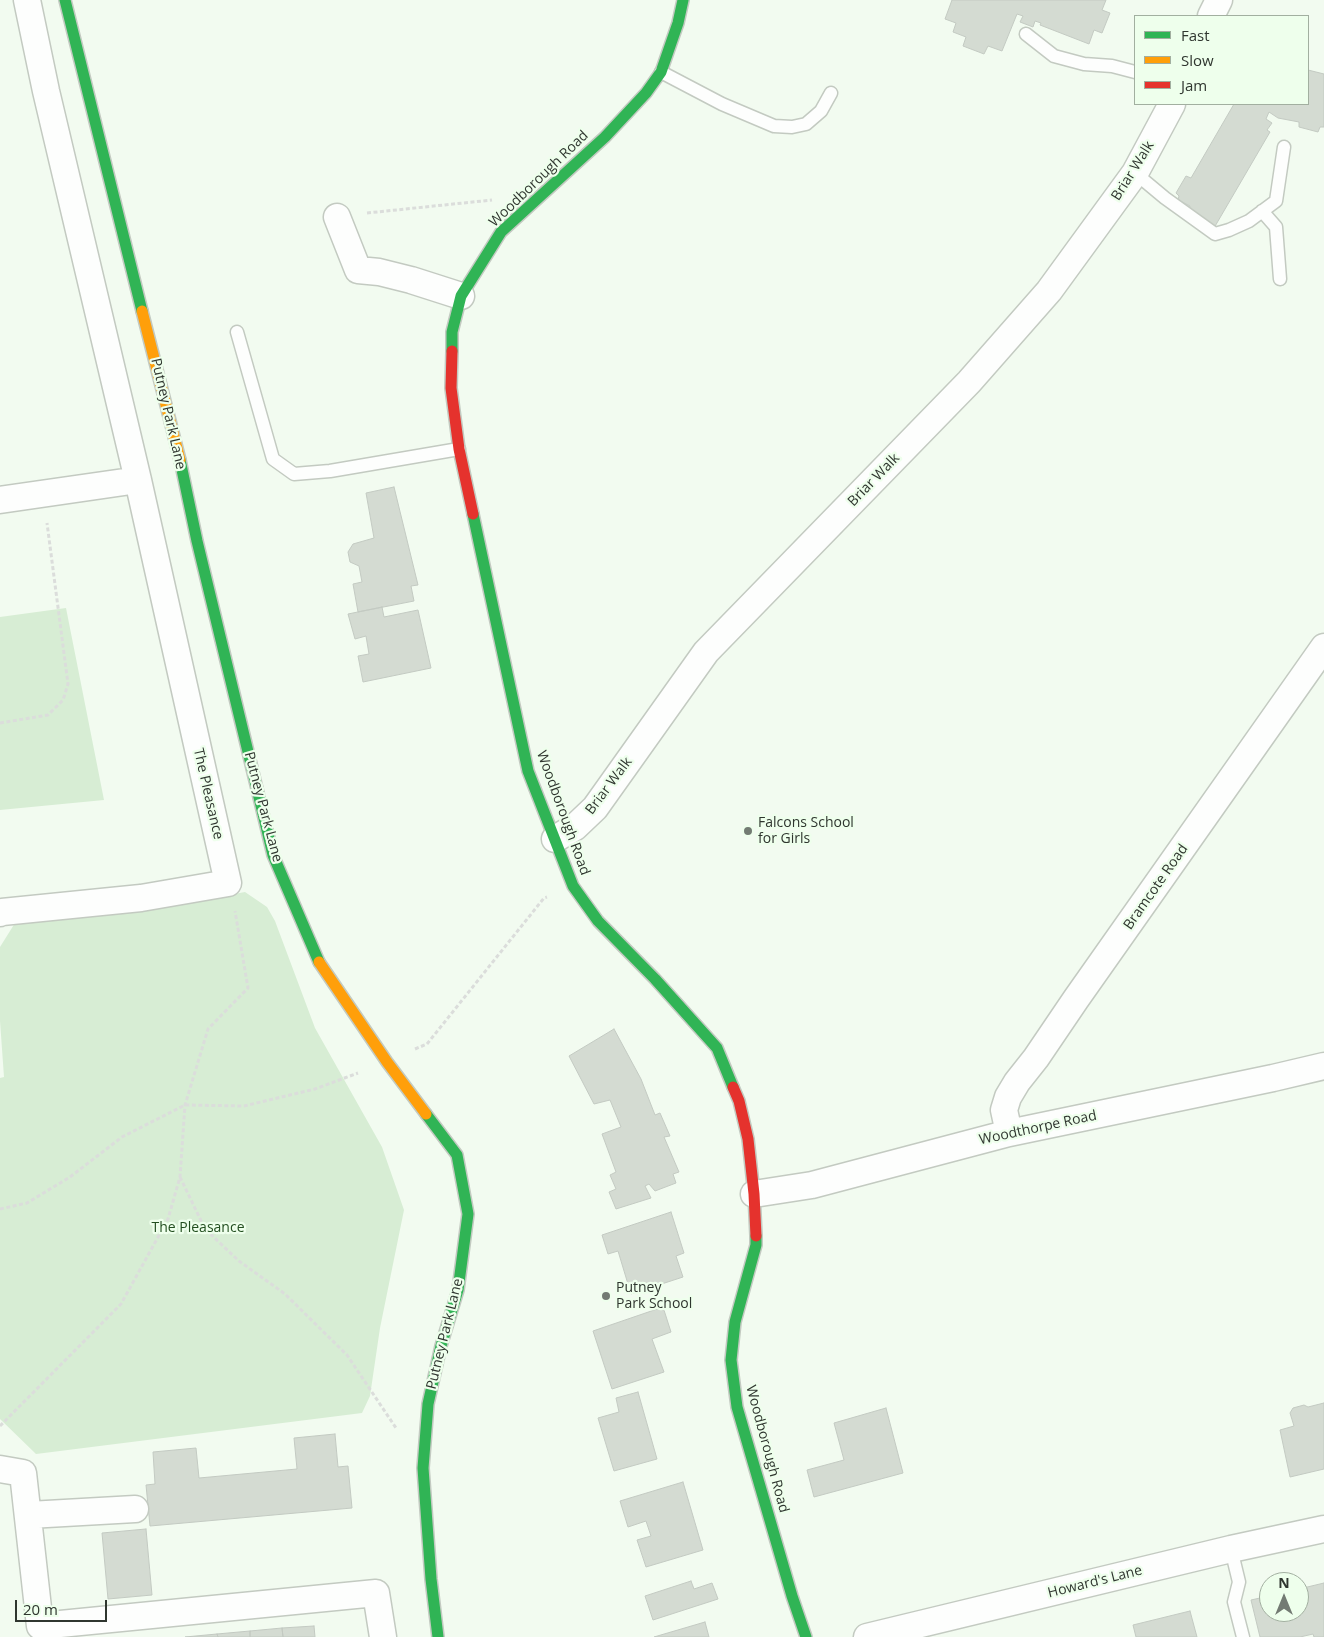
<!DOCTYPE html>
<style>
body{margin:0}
#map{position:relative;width:1324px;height:1637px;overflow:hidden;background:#f2fbf0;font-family:"Open Sans",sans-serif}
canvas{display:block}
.legend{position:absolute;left:1134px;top:15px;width:175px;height:90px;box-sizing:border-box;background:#eeffec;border:1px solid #a2afa0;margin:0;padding:6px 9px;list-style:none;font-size:15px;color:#2f362f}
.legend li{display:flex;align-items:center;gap:10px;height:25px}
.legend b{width:25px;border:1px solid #a2afa0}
.north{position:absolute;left:1259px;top:1572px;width:50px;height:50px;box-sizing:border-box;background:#eeffec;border:1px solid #a2afa0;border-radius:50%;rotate:0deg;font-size:14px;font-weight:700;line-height:20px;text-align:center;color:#2f362f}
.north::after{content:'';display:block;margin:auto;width:18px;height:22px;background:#737b73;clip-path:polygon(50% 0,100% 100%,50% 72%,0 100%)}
.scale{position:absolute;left:15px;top:1600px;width:92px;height:22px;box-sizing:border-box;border:2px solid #2f362f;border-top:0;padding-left:6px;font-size:15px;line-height:18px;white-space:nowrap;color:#2f362f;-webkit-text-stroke:4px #eeffec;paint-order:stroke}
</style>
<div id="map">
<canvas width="1324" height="1637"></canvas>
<ul class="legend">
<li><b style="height:6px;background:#30b455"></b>Fast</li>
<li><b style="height:6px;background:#ff9f0a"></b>Slow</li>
<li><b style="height:6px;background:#e5322d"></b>Jam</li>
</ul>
<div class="north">N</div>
<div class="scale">20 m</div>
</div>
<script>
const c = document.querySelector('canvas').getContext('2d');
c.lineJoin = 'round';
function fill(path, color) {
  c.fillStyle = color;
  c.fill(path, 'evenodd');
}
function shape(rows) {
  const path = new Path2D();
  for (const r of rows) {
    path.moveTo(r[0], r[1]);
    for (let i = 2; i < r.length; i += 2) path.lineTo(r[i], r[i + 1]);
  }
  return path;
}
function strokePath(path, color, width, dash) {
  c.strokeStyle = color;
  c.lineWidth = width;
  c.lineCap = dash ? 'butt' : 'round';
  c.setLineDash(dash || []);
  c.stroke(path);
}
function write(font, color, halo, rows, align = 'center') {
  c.font = font + ' "Open Sans",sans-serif';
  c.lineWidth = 4.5;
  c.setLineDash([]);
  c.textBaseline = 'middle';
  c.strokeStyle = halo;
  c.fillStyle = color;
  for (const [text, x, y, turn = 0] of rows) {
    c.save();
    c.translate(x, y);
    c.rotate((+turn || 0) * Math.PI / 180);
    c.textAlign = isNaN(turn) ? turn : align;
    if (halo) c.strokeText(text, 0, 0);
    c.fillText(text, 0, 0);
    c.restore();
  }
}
fill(shape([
 [66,608,104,800,0,810,0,617],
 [245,892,267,907,275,921,315,1028,382,1147,404,1210,380,1328,370,1396,362,1413,36,1454,0,1419,0,1078,4,1077,0,1021,0,947,15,923,165,907]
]), '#d7edd4');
const building = shape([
 [952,0,1106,0,1102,10,1110,13,1102,33,1094,30,1089,44,1040,25,1041,23,1035,21,1033,27,1020,22,1023,16,1017,14,1002,51,988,46,984,54,963,46,966,37,953,32,956,23,945,19,952,0],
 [1308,70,1324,74,1324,127,1320,127,1318,132,1299,127,1299,122,1278,118,1269,112,1266,119,1272,123,1267,130,1270,132,1214,228,1189,209,1190,206,1178,200,1179,196,1176,193,1186,176,1191,178,1234,104,1308,104,1308,70],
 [394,487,418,585,411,586,414,601,358,612,353,584,362,582,359,566,350,562,348,552,353,544,374,538,366,493,394,487],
 [382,607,384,617,418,610,431,668,363,682,358,656,369,654,366,636,355,639,348,614,382,607],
 [614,1029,641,1079,655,1115,660,1113,670,1136,664,1137,679,1172,673,1174,676,1183,655,1191,649,1184,645,1186,651,1198,616,1209,609,1192,616,1189,610,1175,616,1172,602,1134,621,1127,610,1100,594,1104,569,1056,614,1029],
 [671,1212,684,1253,676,1256,683,1277,631,1294,618,1251,608,1254,602,1235,671,1212],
 [663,1307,671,1332,652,1339,664,1372,612,1389,593,1331,663,1307],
 [638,1392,657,1459,614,1471,598,1418,619,1412,616,1398,638,1392],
 [1324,1403,1324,1469,1290,1477,1280,1430,1294,1426,1290,1413,1293,1408,1304,1405,1308,1407,1324,1403],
 [886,1408,903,1473,814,1497,807,1470,844,1460,834,1423,886,1408],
 [335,1434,338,1467,348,1466,352,1508,150,1526,146,1485,155,1484,153,1452,196,1448,199,1478,297,1469,294,1438,335,1434],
 [683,1482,703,1550,646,1567,637,1540,651,1536,646,1521,628,1527,620,1501,683,1482],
 [146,1529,152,1595,108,1599,102,1533,146,1529],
 [691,1581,694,1589,712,1583,718,1599,653,1620,645,1596,691,1581],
 [1324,1583,1324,1637,1314,1637,1313,1634,1300,1637,1260,1637,1251,1600,1269,1596,1269,1612,1299,1612,1299,1589,1324,1583],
 [1190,1611,1197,1637,1136,1637,1133,1625,1190,1611],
 [705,1622,709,1637,654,1637,705,1622],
 [314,1626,315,1637,283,1637,282,1628,314,1626],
 [282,1628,283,1637,250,1637,250,1631,282,1628],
 [250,1631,250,1637,218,1637,217,1634,250,1631],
 [217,1634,218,1637,185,1637,217,1634]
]);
fill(building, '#d4dbd2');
strokePath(building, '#c3cac2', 1);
const lane = shape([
 [1026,34,1054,56,1084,64,1112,66,1135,72],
 [661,72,722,104,774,126,792,127,806,124,821,111,831,93],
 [1135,173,1165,198,1215,234,1229,230,1249,221,1276,201,1284,147],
 [1262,211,1276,227,1280,279],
 [237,332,273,459,294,474,330,471,459,449],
 [1231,1549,1239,1582,1234,1602,1243,1637]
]);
const street = shape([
 [1211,16,1219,0],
 [337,217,358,270,379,272,411,280,461,296],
 [0,500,138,480],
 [555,839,575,827,595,808,706,652,969,382,1049,291,1135,173,1172,104],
 [0,913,2,912,141,898,228,883,138,480,46,91,27,0],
 [1009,1133,1004,1110,1008,1097,1017,1082,1036,1058,1076,999,1324,647],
 [754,1194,812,1185,1009,1133,1273,1078,1324,1066],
 [0,1469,23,1473,40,1626,376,1593,383,1637],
 [29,1515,135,1509],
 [867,1637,1231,1549,1324,1529]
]);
const fast = shape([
 [65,0,142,311],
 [452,351,452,332,461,296,501,232,605,137,646,93,661,72,678,23,683,0],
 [180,460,197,541,273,855,319,962],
 [473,514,528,771,573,886,598,921,655,979,717,1048,733,1087],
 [426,1114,457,1155,468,1214,458,1290,441,1346,428,1404,423,1468,431,1579,438,1637],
 [756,1236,756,1245,735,1322,731,1360,737,1407,792,1596,806,1637]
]);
const slow = shape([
 [142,311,180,460],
 [319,962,387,1062,426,1114]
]);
const jam = shape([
 [452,351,451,388,459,449,473,514],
 [733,1087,739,1101,748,1139,754,1194,756,1236]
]);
strokePath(lane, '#c3cac1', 15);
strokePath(street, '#c3cac1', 29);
strokePath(fast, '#c3cac1', 14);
strokePath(slow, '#c3cac1', 14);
strokePath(jam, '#c3cac1', 14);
strokePath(shape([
 [367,213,492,200],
 [0,723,48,715,63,700,68,684,47,523],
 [415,1049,427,1044,544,898,547,897],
 [180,1177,205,1229,239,1261,285,1294,347,1355,396,1428],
 [0,1209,27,1203,70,1177,122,1137,185,1105,244,1106,315,1089,358,1073],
 [0,1426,121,1304,168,1219,180,1177,185,1105,208,1029,248,988,235,911]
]), '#dbdddb', 3, [4, 2.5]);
strokePath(lane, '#fdfefd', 12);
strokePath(street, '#fdfefd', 26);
strokePath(fast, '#30b455', 11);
strokePath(slow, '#ff9f0a', 11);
strokePath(jam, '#e5322d', 11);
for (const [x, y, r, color] of [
 [748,831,5,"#737b73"],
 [606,1296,5,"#737b73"]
]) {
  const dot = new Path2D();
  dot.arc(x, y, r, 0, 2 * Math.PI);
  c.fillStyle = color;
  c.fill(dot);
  strokePath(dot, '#eeffec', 2);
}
write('14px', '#2f362f', '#eeffec', [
 ["Briar Walk",1133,171,-58],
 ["Woodborough Road",539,179,-44],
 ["Putney Park Lane",168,414,77],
 ["Briar Walk",874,480,-46],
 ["Briar Walk",609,786,-53],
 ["The Pleasance",208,794,77],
 ["Putney Park Lane",263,807,75],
 ["Woodborough Road",563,813,70],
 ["Bramcote Road",1156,887,-55],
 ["Woodthorpe Road",1038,1128,-12],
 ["Putney Park Lane",445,1334,-76],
 ["Woodborough Road",767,1449,75],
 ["Howard's Lane",1095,1582,-14]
]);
write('14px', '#2f362f', '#eeffec', [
 ["Falcons School",758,823],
 ["for Girls",758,839],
 ["Putney",616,1288],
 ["Park School",616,1304]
], 'left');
write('14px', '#234f20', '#eeffec', [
 ["The Pleasance",198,1228]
]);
</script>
